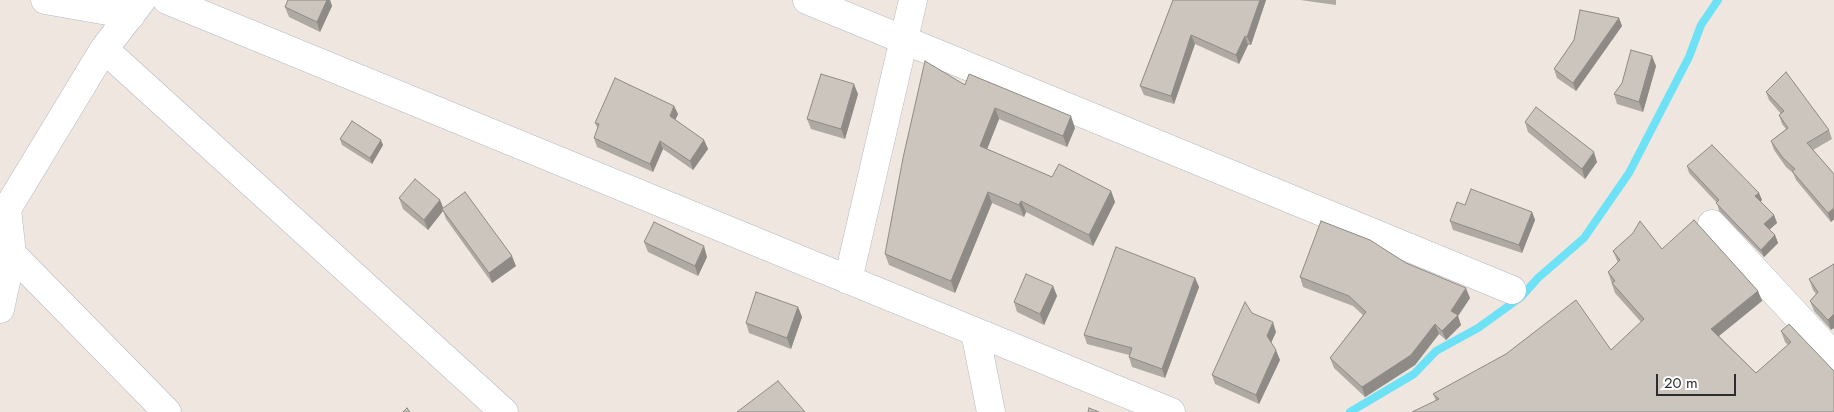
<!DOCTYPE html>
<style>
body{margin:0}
#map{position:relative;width:1834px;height:412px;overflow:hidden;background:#efe7df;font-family:Jost,sans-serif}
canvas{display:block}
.scale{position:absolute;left:1656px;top:374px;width:80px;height:22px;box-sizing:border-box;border:2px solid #2d2d2d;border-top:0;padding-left:6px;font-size:15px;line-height:18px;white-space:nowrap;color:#2d2d2d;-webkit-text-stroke:4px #fff;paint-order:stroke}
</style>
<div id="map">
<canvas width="1834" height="412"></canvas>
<div class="scale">20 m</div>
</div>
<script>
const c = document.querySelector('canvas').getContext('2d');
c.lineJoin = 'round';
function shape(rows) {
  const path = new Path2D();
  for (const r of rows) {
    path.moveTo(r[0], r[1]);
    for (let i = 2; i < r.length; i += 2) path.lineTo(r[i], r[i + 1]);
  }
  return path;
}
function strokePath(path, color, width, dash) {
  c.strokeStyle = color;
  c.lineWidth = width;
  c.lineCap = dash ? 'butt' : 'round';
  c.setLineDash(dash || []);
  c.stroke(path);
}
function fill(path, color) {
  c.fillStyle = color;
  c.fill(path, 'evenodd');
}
strokePath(shape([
 [1350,412,1414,374,1436,351,1478,328,1521,297,1538,278,1584,238,1629,173,1689,57,1701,25,1718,0]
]), '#6de1f6', 8);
const minor = shape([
 [45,0,131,15],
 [167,0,1171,412],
 [807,0,1512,290],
 [104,49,504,412],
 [1712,224,1834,356],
 [12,254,167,412],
 [848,280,913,0],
 [0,309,12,254,7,209,104,49,142,0],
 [975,332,991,412]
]);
strokePath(minor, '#b3b7c1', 29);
strokePath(minor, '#fff', 28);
fill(shape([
 [288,0,330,0,332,6,320,32,289,17,285,7],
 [1173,0,1266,0,1251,45,1248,45,1239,64,1195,44,1174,104,1144,95,1140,86],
 [1300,0,1336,0,1336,5],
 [1619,18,1622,26,1576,91,1557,78,1554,69,1574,40],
 [1656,66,1643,112,1617,104,1614,94,1622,83],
 [965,85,1075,128,1067,147,999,119,987,149,1052,177,1111,191,1115,202,1093,246,1026,212,1024,217,992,203,955,293,889,265,885,254],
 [1766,92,1829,130,1832,139,1813,150,1834,174,1834,219,1831,222,1796,180,1793,173,1786,167,1774,150,1771,141,1786,129,1782,124,1779,115,1781,114,1769,100],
 [858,94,845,139,811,129,807,119],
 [674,106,678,114,675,120,704,140,708,149,693,170,663,149,653,172,597,147,594,138,598,129,595,123],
 [1525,122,1597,162,1585,179,1528,132],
 [340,139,383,145,372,164,342,145],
 [1687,166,1759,193,1762,200,1760,202,1774,215,1777,223,1769,229,1775,235,1778,243,1764,257,1719,211,1717,203,1689,173],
 [399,198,440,200,443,208,516,266,492,283,446,219,443,211,428,230,403,209],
 [1465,205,1532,212,1535,220,1522,253,1453,230,1450,221],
 [644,242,707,257,698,276,648,252],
 [1662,249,1758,291,1762,301,1719,336,1756,373,1788,345,1785,342,1781,331,1834,371,1436,401,1433,394,1611,350,1641,322,1615,293,1608,272,1618,263,1613,251],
 [1406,263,1470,298,1458,316,1461,325,1446,340,1439,334,1415,365,1365,397,1334,368,1330,358,1363,315,1353,306,1303,287,1300,277],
 [1834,264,1831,330,1814,311,1810,301,1816,294,1813,290,1809,279],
 [1195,278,1199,287,1165,378,1132,367,1129,357,1129,355,1087,344,1084,335],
 [1053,286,1057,296,1044,325,1017,312,1014,302],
 [798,307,802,317,791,349,749,333,746,323],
 [1252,313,1276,332,1271,343,1280,360,1259,404,1215,384,1212,375]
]), '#afa9a3');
fill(shape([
 [327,0,330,0,332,6,320,32,317,22],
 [1260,0,1266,0,1251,45,1247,37],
 [1619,18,1622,26,1576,91,1573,83],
 [1191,35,1195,44,1174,104,1171,96],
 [1245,36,1248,45,1239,64,1236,55],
 [1652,56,1656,66,1643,112,1639,102],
 [854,84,858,94,845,139,841,129],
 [674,106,678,114,673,125,670,116],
 [995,108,999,119,984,157,980,146],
 [1071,116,1075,128,1067,147,1063,136],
 [381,140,383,145,372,164,370,158],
 [704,140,708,149,693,170,690,161],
 [660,141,663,149,653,172,650,164],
 [1594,152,1597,162,1585,179,1582,169],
 [1111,191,1115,202,1093,246,1089,235],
 [988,192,992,203,955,293,951,281],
 [1759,193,1762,200,1758,204,1755,196],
 [440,200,444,210,442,209,443,211,428,230,424,220],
 [1021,201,1026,212,1024,217,1019,205],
 [1834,208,1834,219,1831,222,1828,213],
 [1532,212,1535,220,1522,253,1519,245],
 [1774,215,1777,223,1767,232,1764,224],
 [1775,235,1778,243,1764,257,1761,250],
 [704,246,707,257,698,276,695,266],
 [512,256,516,266,492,283,489,273],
 [1195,278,1199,287,1165,378,1162,369],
 [1053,286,1057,296,1044,325,1040,314],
 [1466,288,1470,298,1458,316,1461,325,1446,340,1442,331,1451,311],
 [1758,291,1762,301,1715,339,1711,329],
 [798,307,802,317,791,349,787,338],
 [1834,314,1834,328,1831,330,1828,320],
 [1273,322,1276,332,1270,345,1267,336],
 [1435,324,1439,334,1415,365,1365,397,1362,387],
 [1276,350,1280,360,1259,404,1256,395]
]), '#8e8a85');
const building = shape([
 [288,0,327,0,317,22,285,7,288,0],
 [1173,0,1260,0,1247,37,1245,36,1236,55,1191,35,1171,96,1140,86,1173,0],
 [1580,10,1619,18,1573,83,1554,69,1574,40,1580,10],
 [1631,50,1652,56,1639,102,1614,94,1622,83,1631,50],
 [925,61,965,85,969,74,1071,116,1063,136,995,108,980,146,1052,177,1059,164,1111,191,1089,235,1021,201,1019,205,988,192,951,281,885,254,903,158,925,61],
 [1786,72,1829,130,1807,143,1834,174,1834,208,1828,213,1792,171,1795,169,1783,158,1771,141,1788,128,1779,115,1784,111,1766,92,1786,72],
 [821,74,854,84,841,129,807,119,821,74],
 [615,78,674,106,670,116,704,140,690,161,660,141,650,164,594,138,599,124,595,123,615,78],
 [1536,107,1594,152,1582,169,1525,122,1536,107],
 [352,121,381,140,370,158,340,139,352,121],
 [1712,145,1759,193,1755,196,1774,215,1764,224,1775,235,1761,250,1716,203,1719,200,1687,166,1712,145],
 [415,179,440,200,424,220,399,198,415,179],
 [1471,189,1532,212,1519,245,1450,221,1457,202,1465,205,1471,189],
 [465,192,512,256,489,273,442,209,465,192],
 [1694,220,1758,291,1711,329,1756,373,1791,342,1781,331,1789,324,1834,371,1834,412,1412,412,1439,399,1433,394,1506,354,1576,300,1611,350,1644,319,1612,283,1615,281,1608,272,1620,260,1613,251,1633,233,1640,221,1662,249,1694,220],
 [1321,221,1370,240,1406,263,1466,288,1451,311,1458,315,1442,331,1435,324,1411,355,1362,387,1330,358,1366,312,1349,296,1300,277,1321,221],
 [654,222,704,246,695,266,644,242,654,222],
 [1116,247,1195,278,1162,369,1129,357,1132,348,1084,335,1116,247],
 [1834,264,1834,314,1828,320,1810,301,1818,292,1809,279,1834,264],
 [1026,274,1053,286,1040,314,1014,302,1026,274],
 [756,292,798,307,787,338,746,323,756,292],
 [1245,302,1252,313,1273,322,1267,336,1276,350,1256,395,1212,375,1245,302],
 [778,381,805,412,737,412,778,381],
 [407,408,410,412,403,412,407,408],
 [1089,408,1099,412,1088,412,1089,408]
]);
fill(building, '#cbc5be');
strokePath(building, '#8e8a85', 1);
</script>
